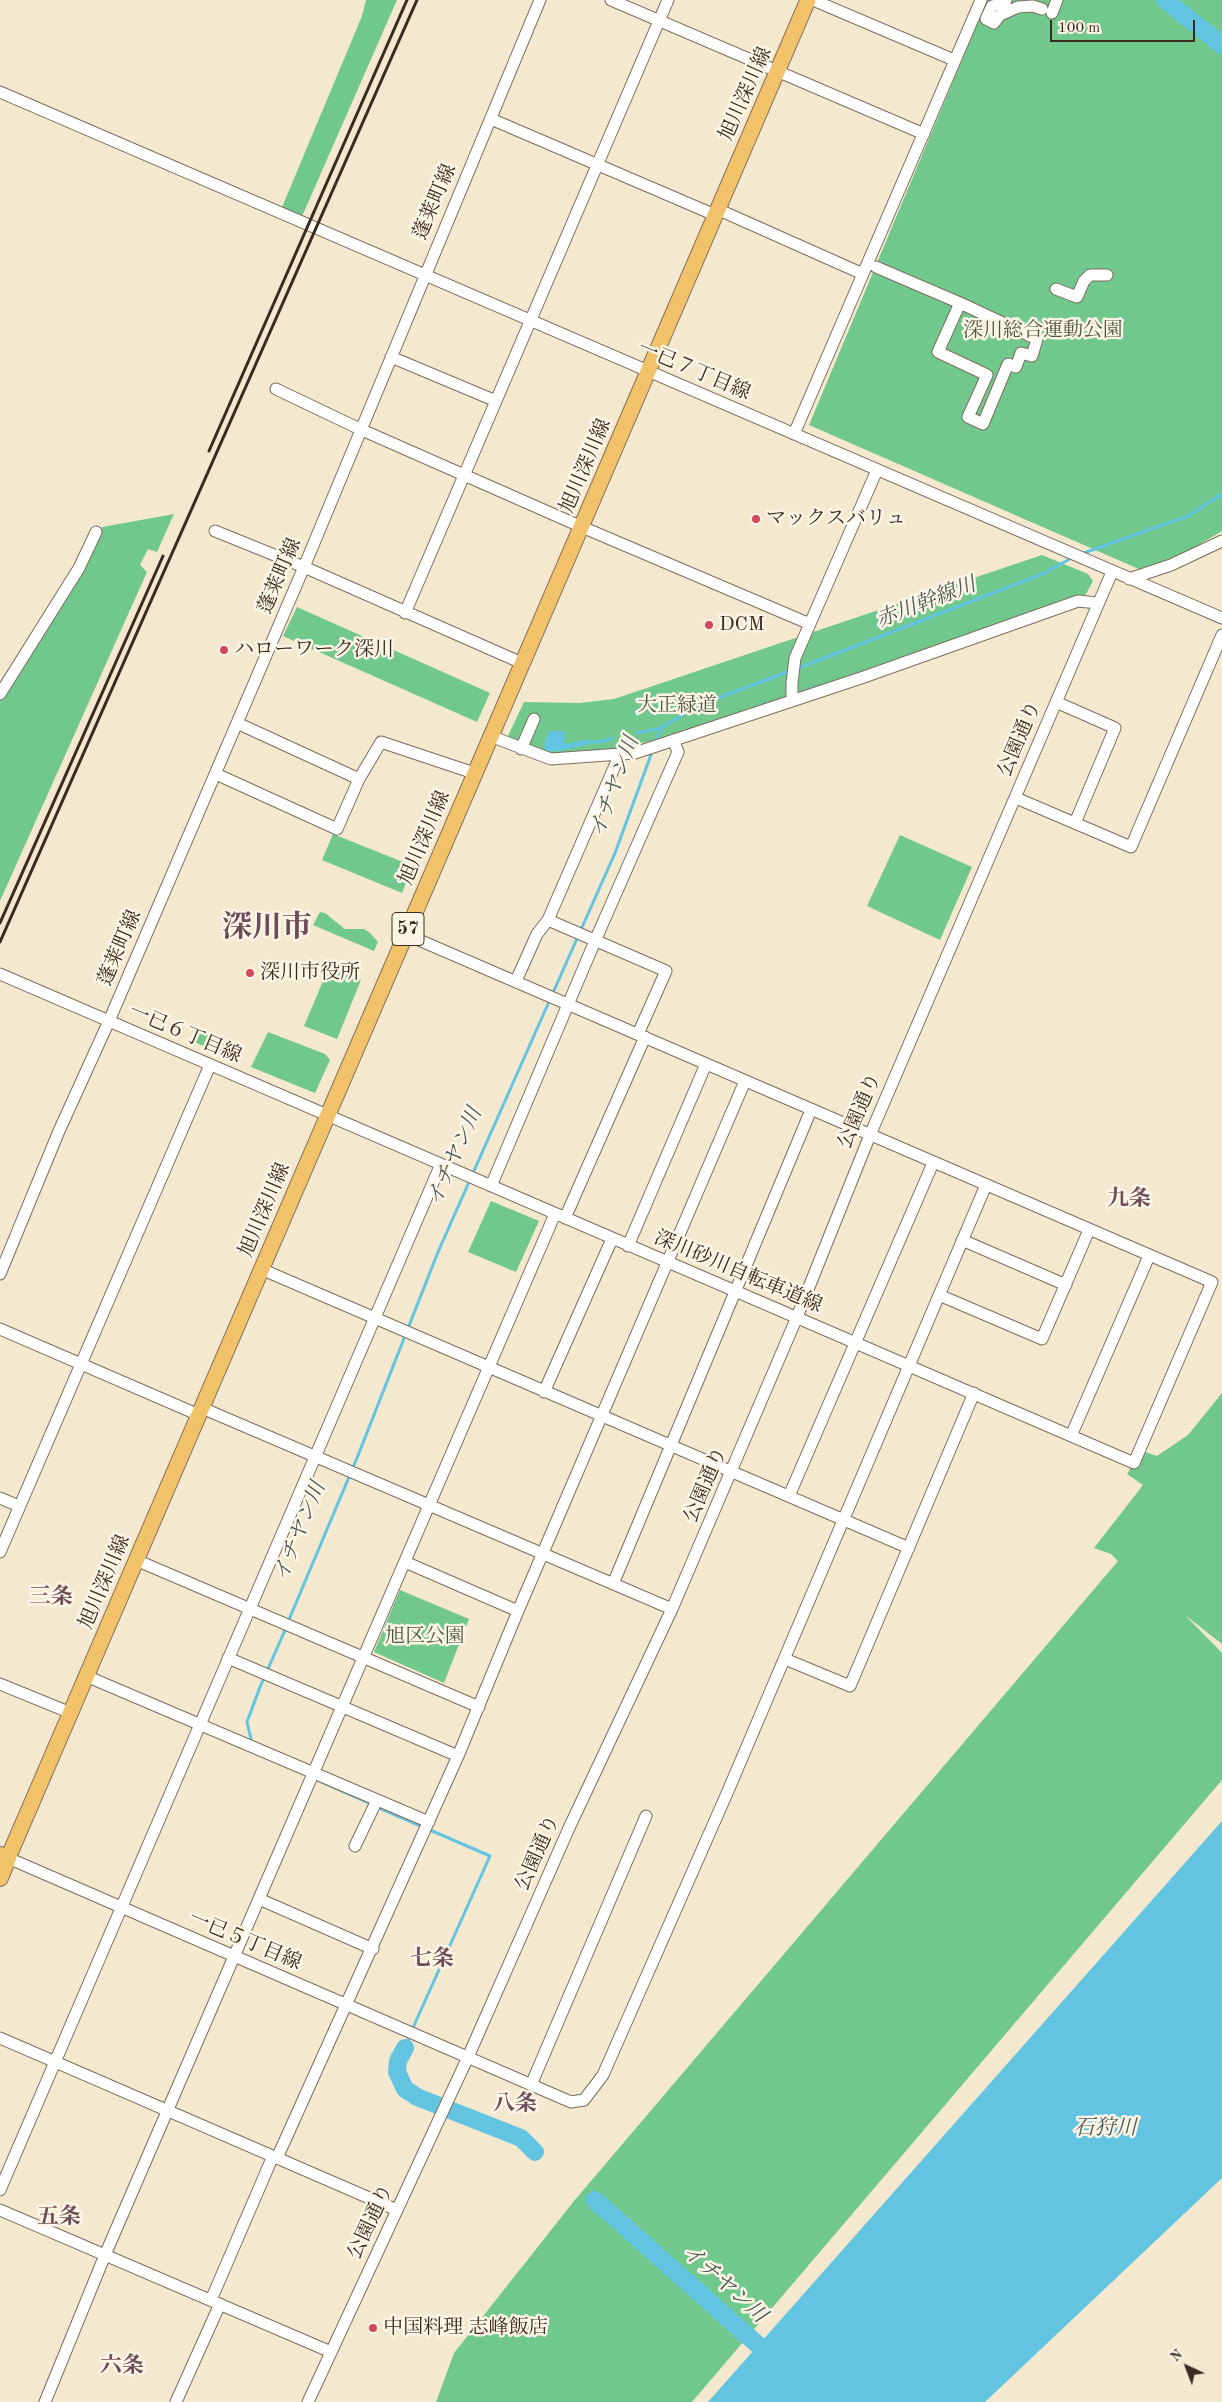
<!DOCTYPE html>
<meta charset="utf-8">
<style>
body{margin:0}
#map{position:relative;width:1222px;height:2402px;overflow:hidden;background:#f4e9cf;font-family:"Old Standard TT",serif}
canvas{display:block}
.north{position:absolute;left:1162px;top:2342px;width:50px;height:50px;-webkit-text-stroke:4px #fcf5e5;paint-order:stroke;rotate:317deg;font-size:14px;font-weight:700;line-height:20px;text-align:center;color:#3b2a1e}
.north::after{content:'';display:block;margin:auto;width:18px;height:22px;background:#3b2a1e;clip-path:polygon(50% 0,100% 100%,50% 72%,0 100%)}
.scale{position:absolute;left:1050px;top:20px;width:145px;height:22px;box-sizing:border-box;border:2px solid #3b2a1e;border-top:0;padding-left:6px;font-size:15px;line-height:18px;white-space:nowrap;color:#3b2a1e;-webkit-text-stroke:4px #fcf5e5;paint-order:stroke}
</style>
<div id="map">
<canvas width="1222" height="2402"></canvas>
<div class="north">N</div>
<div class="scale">100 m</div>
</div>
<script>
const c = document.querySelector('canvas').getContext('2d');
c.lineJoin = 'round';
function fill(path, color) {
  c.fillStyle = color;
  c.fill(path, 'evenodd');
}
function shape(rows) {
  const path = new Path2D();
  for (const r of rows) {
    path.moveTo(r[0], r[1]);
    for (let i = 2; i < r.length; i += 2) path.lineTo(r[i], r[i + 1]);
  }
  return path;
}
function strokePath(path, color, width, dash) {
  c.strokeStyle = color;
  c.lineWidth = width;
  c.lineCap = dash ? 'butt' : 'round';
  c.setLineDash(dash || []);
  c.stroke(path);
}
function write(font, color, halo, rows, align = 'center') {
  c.font = font + ' "Old Standard TT","Noto Serif JP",serif';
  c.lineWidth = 5;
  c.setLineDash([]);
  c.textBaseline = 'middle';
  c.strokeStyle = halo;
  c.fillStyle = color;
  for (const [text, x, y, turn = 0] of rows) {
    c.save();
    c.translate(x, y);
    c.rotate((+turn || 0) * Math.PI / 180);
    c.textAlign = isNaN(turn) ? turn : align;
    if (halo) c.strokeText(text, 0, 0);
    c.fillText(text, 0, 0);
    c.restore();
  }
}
fill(shape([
 [366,0,397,0,300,221,280,212,362,16],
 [985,0,1222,0,1222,531,1182,555,1141,570,809,425,962,60],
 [174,514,157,552,148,549,140,565,147,572,0,901,0,700,81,572,102,527],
 [1042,555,1088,574,1093,581,1085,596,672,737,607,750,553,757,507,738,524,702,580,703,614,699],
 [297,607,490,693,477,722,283,636],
 [333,834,413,866,402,893,322,860],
 [900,835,972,867,940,940,867,906],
 [320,912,325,913,345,929,364,929,369,932,378,942,374,951,313,925],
 [329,967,361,980,337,1039,304,1026],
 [197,1028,244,1049,239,1061,192,1041],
 [268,1032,325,1054,330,1060,315,1093,251,1067],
 [491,1201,539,1221,516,1272,468,1252],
 [1222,1393,1222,1644,1185,1615,1222,1653,1222,1780,692,2402,436,2402,454,2353,574,2201,1118,1561,1111,1554,1094,1548,1143,1485,1127,1474,1142,1451,1157,1456,1188,1435],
 [400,1590,469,1619,444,1683,374,1652]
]), '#71c88d');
fill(shape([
 [548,731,565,731,564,744,587,740,589,744,560,751,547,751,544,747],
 [1222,1821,1222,2178,985,2402,708,2402]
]), '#62c4e1');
strokePath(shape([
 [1081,554,1188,516,1222,494],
 [796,669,1045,573,1073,557],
 [637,733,661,728,697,706,790,671],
 [585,742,600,742,613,738],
 [655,743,661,728],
 [288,1622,357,1458,438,1252,615,853,652,752],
 [252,1743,247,1722,260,1687,286,1628],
 [319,1781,371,1804],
 [377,1807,490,1856,412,2030],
 [405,2048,410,2035]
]), '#62c4e1', 3);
strokePath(shape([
 [1165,0,1222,45],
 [405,2048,398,2061,397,2072,405,2089,417,2097,521,2138,535,2152],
 [595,2200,776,2361]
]), '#62c4e1', 18);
const minor = shape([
 [611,0,924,134],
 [813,0,954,60],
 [1006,0,1005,3,992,6,986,19,994,23,1000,15,1018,7,1033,6,1042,9],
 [1052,13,1057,0],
 [0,92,1222,618],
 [491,119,715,215],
 [717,209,863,274],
 [876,267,960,303,1037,339,1032,356,1021,353,1016,367,1008,364,983,424,968,417,987,375,938,352,960,303],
 [1056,289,1077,297,1084,281,1090,275,1107,275],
 [391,357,496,401],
 [276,389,362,430,582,527,810,624],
 [794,434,981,0],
 [215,531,304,567,522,663],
 [1129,579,1171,565,1222,541],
 [405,613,668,0],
 [0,694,79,568,96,532],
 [792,701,792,683,795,658,877,470],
 [1056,702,1115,728,1075,823],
 [237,723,359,779,381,742,474,773],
 [490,736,551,759,635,753,861,678,1078,601,1098,603],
 [521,749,534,719],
 [216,774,337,829,359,779],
 [1016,798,1131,847,1222,635],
 [548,920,666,971,638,1034],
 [0,974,1134,1463,1212,1282,405,934],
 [516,981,537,934,548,920,620,754],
 [491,1186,595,941,678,752,674,742],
 [565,1218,645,1037],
 [962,1240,1066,1285],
 [628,1246,706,1064],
 [261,1269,909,1548],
 [0,1274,59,1131,109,1021,304,567,540,0],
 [939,1295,1042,1339,1089,1230],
 [0,1329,199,1415],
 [544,1392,612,1239],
 [202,1408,672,1609],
 [1071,1436,1149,1256],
 [789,1496,933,1163],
 [0,1498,19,1506],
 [0,1552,210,1065],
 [136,1560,479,1707],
 [405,1562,518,1611],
 [613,1584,811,1110],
 [228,1658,458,1756],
 [785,1659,850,1686,974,1393],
 [86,1676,429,1822],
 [0,1684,71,1713],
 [355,1846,377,1800],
 [8,1858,571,2102,584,2100,603,2075,728,1791,986,1185],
 [259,1899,373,1949],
 [0,2038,397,2210],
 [531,2085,646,1816],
 [277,2158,458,1756,518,1611,745,1081],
 [0,2190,441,1164],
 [0,2210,331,2352],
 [211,2300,273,2156],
 [45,2402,105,2255,555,1214],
 [176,2402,220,2304],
 [308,2402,468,2057,569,1828,672,1609,797,1317,870,1135,1112,572]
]);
const major = shape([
 [8,1858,808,0]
]);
const highway = shape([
 [0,1855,8,1858,0,1878]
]);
strokePath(minor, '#7c6d5c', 13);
strokePath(major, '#7c6d5c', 17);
strokePath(highway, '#7c6d5c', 18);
strokePath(minor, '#fff', 11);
strokePath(major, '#f2c26a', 15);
strokePath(highway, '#f2c26a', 16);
strokePath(shape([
 [209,451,407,0],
 [0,923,163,556],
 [0,942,417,0]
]), '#3b2a1e', 3);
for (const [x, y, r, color] of [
 [756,519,5,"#d1495b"],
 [709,625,5,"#d1495b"],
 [224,650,5,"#d1495b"],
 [250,973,5,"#d1495b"],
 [373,2328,5,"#d1495b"]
]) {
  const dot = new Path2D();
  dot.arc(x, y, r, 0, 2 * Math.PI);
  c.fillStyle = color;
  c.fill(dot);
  strokePath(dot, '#fcf5e5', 2);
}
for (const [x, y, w] of [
 [408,929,32]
]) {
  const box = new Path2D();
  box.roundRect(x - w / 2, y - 16.5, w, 33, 4);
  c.fillStyle = '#fcf5e5';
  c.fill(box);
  strokePath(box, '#3b2a1e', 1);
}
write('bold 19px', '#3b2a1e', null, [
 ["57",408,929]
]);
write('20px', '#3b2a1e', '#fcf5e5', [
 ["旭川深川線",746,94,-66],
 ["蓬莱町線",435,202,-67],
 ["一已７丁目線",694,371,23],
 ["旭川深川線",586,466,-67],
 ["蓬莱町線",280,576,-67],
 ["公園通り",1020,739,-67],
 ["旭川深川線",425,838,-67],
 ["蓬莱町線",120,948,-67],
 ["一已６丁目線",185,1034,23],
 ["公園通り",860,1111,-67],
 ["旭川深川線",265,1210,-67],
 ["深川砂川自転車道線",738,1272,23],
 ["公園通り",706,1485,-67],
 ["旭川深川線",105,1582,-67],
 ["公園通り",538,1853,-66],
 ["一已５丁目線",245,1941,23],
 ["公園通り",371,2222,-65]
]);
write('20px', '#4b593f', '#fcf5e5', [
 ["深川総合運動公園",1043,331],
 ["大正緑道",677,706],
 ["旭区公園",425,1637]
]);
write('20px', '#3b2a1e', '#fcf5e5', [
 ["マックスバリュ",766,519],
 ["DCM",719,625],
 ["ハローワーク深川",234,650],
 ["深川市役所",260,973],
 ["中国料理 志峰飯店",383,2328]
], 'left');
write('italic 21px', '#475858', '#fcf5e5', [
 ["赤川幹線川",926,603,-21],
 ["イチヤン川",615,787,-70],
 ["イチヤン川",455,1157,-66],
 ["イチヤン川",300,1532,-68],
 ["石狩川",1105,2128],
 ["イチヤン川",724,2284,42]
]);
write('bold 22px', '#6d4c59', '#fcf5e5', [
 ["九条",1129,1199],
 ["三条",51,1597],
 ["七条",432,1959],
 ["八条",515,2104],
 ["五条",59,2217],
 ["六条",122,2366]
]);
write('bold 30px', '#6d4c59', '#fcf5e5', [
 ["深川市",267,928]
]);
</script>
